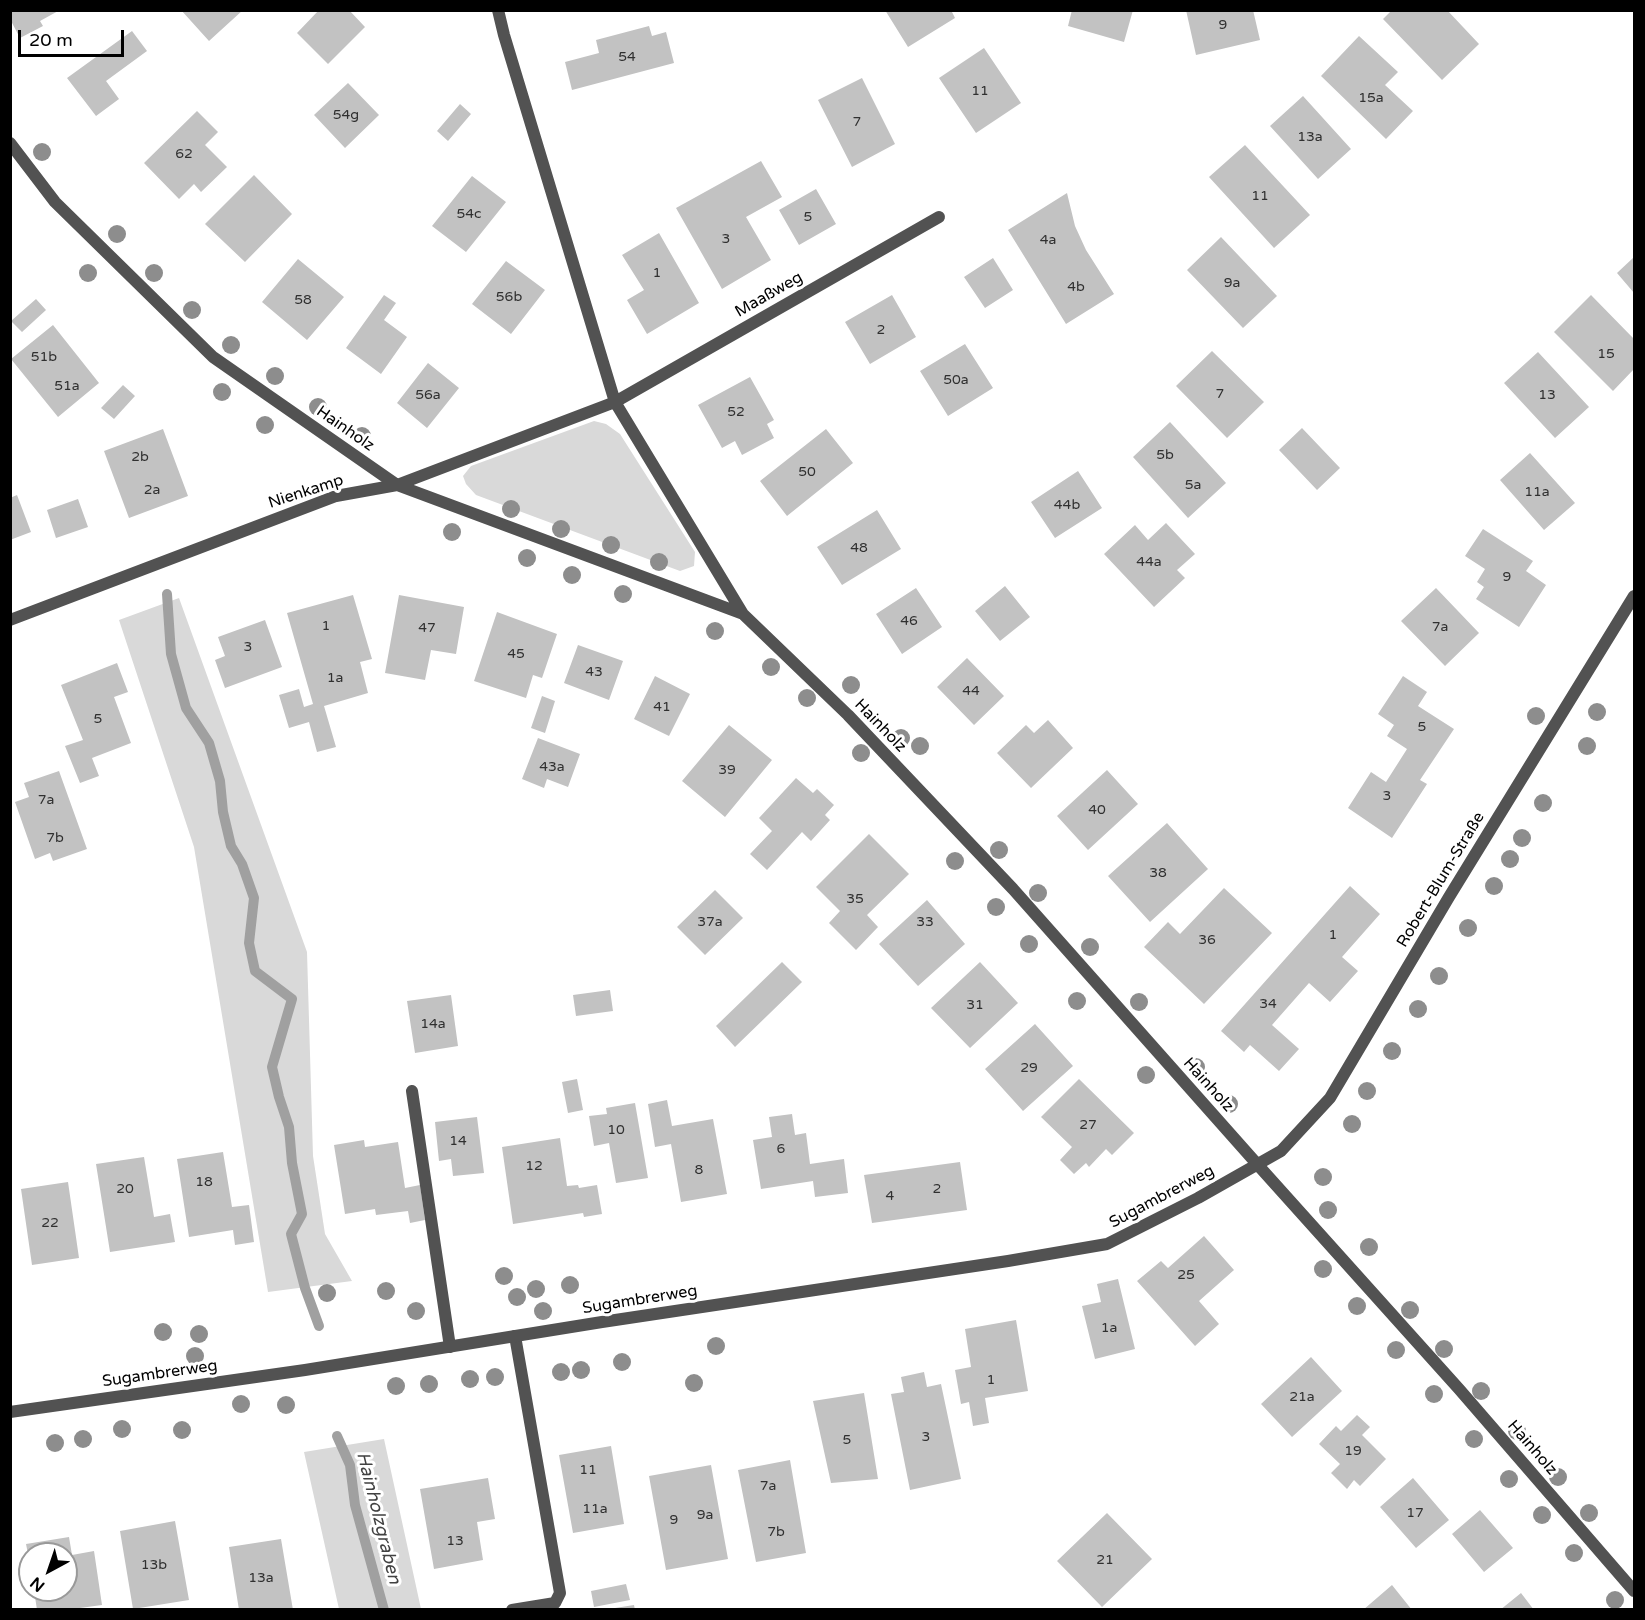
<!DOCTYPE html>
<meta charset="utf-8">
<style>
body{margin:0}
#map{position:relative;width:1645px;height:1620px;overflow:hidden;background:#fff;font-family:"Varela Round",sans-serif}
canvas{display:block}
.frame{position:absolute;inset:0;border:12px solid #000;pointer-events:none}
.north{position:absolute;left:18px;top:1542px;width:60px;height:60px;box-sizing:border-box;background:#fff;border:2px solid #999;border-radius:50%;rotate:220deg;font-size:16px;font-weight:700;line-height:24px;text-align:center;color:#000}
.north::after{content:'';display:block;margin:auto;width:21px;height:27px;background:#000;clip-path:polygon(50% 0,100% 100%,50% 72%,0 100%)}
.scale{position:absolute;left:18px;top:30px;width:106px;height:27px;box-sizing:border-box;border:3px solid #000;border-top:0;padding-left:8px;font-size:18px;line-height:21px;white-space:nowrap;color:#000;-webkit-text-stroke:4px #fff;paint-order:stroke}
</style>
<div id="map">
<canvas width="1645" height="1620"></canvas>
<div class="frame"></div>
<div class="north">N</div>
<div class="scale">20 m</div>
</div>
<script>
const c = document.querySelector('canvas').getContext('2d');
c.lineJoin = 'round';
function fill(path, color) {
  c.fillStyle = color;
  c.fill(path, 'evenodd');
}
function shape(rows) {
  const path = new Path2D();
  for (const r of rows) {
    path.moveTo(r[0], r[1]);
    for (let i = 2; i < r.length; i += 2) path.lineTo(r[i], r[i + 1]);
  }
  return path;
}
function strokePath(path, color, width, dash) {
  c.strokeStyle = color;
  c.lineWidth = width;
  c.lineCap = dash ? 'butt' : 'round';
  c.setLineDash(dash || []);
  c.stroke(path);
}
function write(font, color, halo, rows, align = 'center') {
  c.font = font + ' "Varela Round",sans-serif';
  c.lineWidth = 6;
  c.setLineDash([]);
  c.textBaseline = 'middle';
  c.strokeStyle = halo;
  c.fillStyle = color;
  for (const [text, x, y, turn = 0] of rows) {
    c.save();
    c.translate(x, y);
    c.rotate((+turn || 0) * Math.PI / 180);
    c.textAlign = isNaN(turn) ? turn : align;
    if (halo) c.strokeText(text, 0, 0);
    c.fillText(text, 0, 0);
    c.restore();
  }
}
fill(shape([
 [594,421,606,424,620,434,695,552,694,566,680,571,476,495,466,484,463,476,471,466],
 [179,598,307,952,313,1156,325,1234,352,1281,268,1292,194,847,119,620],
 [384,1439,421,1609,339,1609,304,1452]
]), '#d9d9d9');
strokePath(shape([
 [167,594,171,654,186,708,209,743,220,781,223,812,231,846,242,864,254,898,249,943,255,971,292,999,272,1067,279,1097,289,1127,292,1163,302,1214,291,1234,305,1288,319,1326],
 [337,1436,350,1465,355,1505,384,1610]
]), '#a0a0a0', 10);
fill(shape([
 [10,10,60,10,40,21,43,26,20,38,10,19],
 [181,10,243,10,209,41],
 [319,10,349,10,365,27,328,64,297,33],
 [885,10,951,10,955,18,908,47],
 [1072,10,1133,10,1124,42,1068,26],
 [1186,10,1253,10,1260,40,1196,55],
 [1392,10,1447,10,1479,44,1442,80,1383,19],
 [649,26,652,36,666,32,674,63,572,90,565,62,599,53,596,40],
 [132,31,147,51,106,81,119,99,96,116,67,78],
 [1359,36,1398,72,1385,85,1413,111,1386,139,1321,76],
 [984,48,1021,103,976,133,939,78],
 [862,78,895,144,852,167,818,100],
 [348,83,379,115,345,148,314,115],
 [1303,96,1351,149,1318,179,1270,126],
 [460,104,471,114,448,141,437,131],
 [197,111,218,132,205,145,227,167,201,192,194,184,179,199,144,163],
 [1245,145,1310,215,1274,248,1209,177],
 [761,161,782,197,746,217,771,260,722,289,676,208],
 [254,175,292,214,245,262,205,224],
 [472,176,506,202,466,252,432,226],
 [816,189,836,224,799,245,779,210],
 [1067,193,1075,226,1086,250,1114,294,1066,324,1008,230],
 [659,233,699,303,647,334,627,300,644,290,622,255],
 [1221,237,1277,296,1243,328,1187,270],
 [1634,257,1634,293,1617,273],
 [993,258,1013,290,985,308,964,277],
 [298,259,344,297,307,340,262,302],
 [506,261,545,290,511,334,472,304],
 [384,295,396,303,384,320,407,337,381,374,346,348],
 [892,295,916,337,870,364,845,322],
 [1591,295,1634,339,1634,369,1613,391,1554,332],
 [36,299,46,310,22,332,11,321],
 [53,325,99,383,58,417,11,359],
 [965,344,993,388,948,416,920,371],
 [1212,351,1264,402,1227,438,1176,386],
 [1538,352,1589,407,1555,438,1504,383],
 [428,363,459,388,427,428,397,403],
 [750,377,774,420,767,424,774,438,742,455,735,441,722,448,698,405],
 [123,385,135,396,114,419,101,408],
 [1170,422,1226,483,1188,518,1133,457],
 [1302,428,1340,468,1317,490,1279,450],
 [163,429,188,496,129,518,104,451],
 [826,429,853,463,787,516,760,481],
 [1530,453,1575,503,1544,530,1500,480],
 [1078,471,1102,508,1055,538,1031,502],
 [17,495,31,532,10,540,10,498],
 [78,499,88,527,56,538,47,510],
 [877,510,901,549,842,585,817,547],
 [1166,523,1195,554,1177,570,1185,578,1154,607,1104,554,1135,525,1148,540],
 [1483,529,1533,561,1526,571,1546,585,1519,627,1476,599,1484,587,1477,582,1485,569,1465,556],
 [1005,586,1030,617,1000,641,975,611],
 [916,588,942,627,902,654,876,614],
 [1436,588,1479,633,1445,666,1401,621],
 [353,595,372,659,360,662,368,693,324,706,336,747,317,752,309,722,289,728,279,695,299,689,304,707,313,704,287,613],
 [399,595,464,607,456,654,431,650,425,680,385,673],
 [497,612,557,634,542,678,533,675,526,698,474,681],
 [265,620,282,667,225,688,215,660,225,656,218,637],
 [578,645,623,661,609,700,564,683],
 [967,658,1004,696,974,725,937,687],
 [117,663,128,692,114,697,131,743,92,758,99,776,80,783,65,746,83,740,61,685],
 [655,676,690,694,669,736,634,719],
 [1403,676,1427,692,1418,706,1454,729,1420,780,1427,784,1392,838,1348,808,1371,772,1386,782,1407,749,1387,736,1394,725,1378,714],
 [542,696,555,701,545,733,531,728],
 [1048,720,1073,748,1031,788,997,753,1026,725,1034,733],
 [729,725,772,760,725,817,682,781],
 [538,738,580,754,568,787,547,779,544,788,522,779],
 [1107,770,1138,804,1088,850,1057,816],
 [59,771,87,849,53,861,50,853,35,859,15,802,29,797,24,783],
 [796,778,813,793,817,789,834,805,825,815,830,820,811,841,802,832,767,870,750,854,772,831,759,818],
 [1167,823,1208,869,1150,922,1108,876],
 [869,834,909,874,867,915,878,927,856,950,829,923,840,911,816,887],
 [1350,886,1380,914,1342,957,1358,971,1330,1002,1309,983,1272,1025,1299,1049,1279,1071,1250,1045,1244,1052,1221,1031],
 [1224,888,1272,933,1204,1004,1144,947,1168,922,1180,934],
 [715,890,743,918,705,955,677,927],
 [927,900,965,944,918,986,879,944],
 [782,962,802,982,735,1047,716,1026],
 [980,962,1018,1003,970,1048,931,1008],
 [610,990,613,1011,576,1016,573,995],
 [451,995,458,1046,415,1053,407,1001],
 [1035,1024,1073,1066,1023,1111,985,1069],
 [577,1079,583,1110,568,1113,562,1082],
 [1079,1079,1134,1133,1112,1155,1106,1149,1089,1167,1086,1163,1074,1174,1060,1160,1072,1147,1041,1117],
 [667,1100,672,1126,713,1119,727,1194,681,1202,671,1144,655,1147,648,1104],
 [635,1103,648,1178,616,1183,609,1143,594,1146,589,1116,607,1114,606,1108],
 [792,1114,795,1135,806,1133,810,1164,844,1159,848,1193,815,1197,813,1181,761,1189,753,1140,772,1137,769,1117],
 [477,1117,484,1173,453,1176,451,1159,439,1161,435,1122],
 [560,1138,567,1186,578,1185,579,1188,597,1185,602,1214,584,1217,583,1213,513,1224,502,1147],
 [364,1140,365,1147,398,1142,405,1188,420,1185,425,1220,410,1223,408,1211,376,1215,375,1209,345,1214,334,1145],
 [223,1152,232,1207,249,1205,254,1242,235,1245,233,1230,189,1237,177,1159],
 [144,1157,154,1217,170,1214,175,1242,110,1252,96,1164],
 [960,1162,967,1210,872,1223,864,1175],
 [68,1182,79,1258,32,1265,21,1189],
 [1204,1236,1234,1270,1199,1301,1219,1324,1195,1346,1137,1281,1161,1261,1168,1268],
 [1118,1279,1135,1349,1095,1359,1082,1306,1101,1302,1097,1284],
 [1016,1320,1028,1391,985,1398,989,1423,973,1426,969,1402,961,1404,955,1370,971,1367,965,1329],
 [1311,1357,1342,1391,1292,1437,1261,1404],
 [924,1372,927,1387,941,1384,961,1479,910,1490,891,1394,904,1392,901,1377],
 [864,1393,878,1479,831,1483,813,1401],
 [1357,1415,1370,1427,1362,1435,1386,1459,1360,1486,1354,1480,1347,1489,1331,1473,1340,1464,1319,1444,1336,1426,1341,1431],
 [611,1446,624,1524,573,1533,559,1455],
 [790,1460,806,1553,756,1562,738,1470],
 [711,1465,728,1559,666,1570,649,1476],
 [488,1478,495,1519,477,1522,483,1560,434,1569,420,1489],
 [1413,1478,1449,1520,1416,1548,1380,1507],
 [1480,1510,1513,1548,1484,1572,1452,1534],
 [1107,1513,1152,1559,1102,1607,1057,1561],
 [175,1521,189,1600,133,1609,120,1531],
 [69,1537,72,1555,94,1551,102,1605,80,1608,80,1610,37,1610,34,1590,66,1590,66,1554,30,1554,30,1559,29,1559,26,1544],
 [281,1539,293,1610,239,1610,229,1547],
 [626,1584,630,1600,594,1607,591,1591],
 [1392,1585,1412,1610,1363,1610],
 [1521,1593,1534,1610,1500,1610],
 [634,1605,635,1610,615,1610,615,1608]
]), '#c2c2c2');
strokePath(shape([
 [412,1091,450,1347],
 [512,1610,555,1603,560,1593,515,1336]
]), '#525252', 12);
strokePath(shape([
 [498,10,504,35,615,402,743,614],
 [10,143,55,202,213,357,397,485,743,614,848,715,1013,889,1257,1164,1459,1389,1634,1591],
 [10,620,336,496,397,485,615,402,939,217],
 [10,1412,305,1370,602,1322,1008,1261,1107,1244,1198,1198,1281,1151,1330,1098,1449,897,1634,596]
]), '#525252', 12);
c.fillStyle = '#8d8d8d';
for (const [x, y] of [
 [42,152],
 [117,234],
 [88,273],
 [154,273],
 [192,310],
 [231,345],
 [275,376],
 [222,392],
 [318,407],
 [265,425],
 [362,436],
 [511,509],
 [561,529],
 [452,532],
 [611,545],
 [527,558],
 [659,562],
 [572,575],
 [623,594],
 [715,631],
 [771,667],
 [851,685],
 [807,698],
 [1597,712],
 [1536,716],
 [901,738],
 [920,746],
 [1587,746],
 [861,753],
 [1543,803],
 [1522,838],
 [999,850],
 [1510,859],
 [955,861],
 [1494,886],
 [1038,893],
 [996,907],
 [1468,928],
 [1029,944],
 [1090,947],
 [1439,976],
 [1077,1001],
 [1139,1002],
 [1418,1009],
 [1392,1051],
 [1196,1067],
 [1146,1075],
 [1367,1091],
 [1229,1104],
 [1352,1124],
 [1323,1177],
 [1328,1210],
 [1369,1247],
 [1323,1269],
 [504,1276],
 [570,1285],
 [536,1289],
 [386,1291],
 [327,1293],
 [517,1297],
 [1357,1306],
 [1410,1310],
 [416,1311],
 [543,1311],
 [163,1332],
 [199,1334],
 [716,1346],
 [1444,1349],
 [1396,1350],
 [195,1356],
 [622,1362],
 [581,1370],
 [561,1372],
 [495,1377],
 [470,1379],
 [694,1383],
 [429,1384],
 [396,1386],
 [1481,1391],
 [1434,1394],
 [241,1404],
 [286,1405],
 [122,1429],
 [182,1430],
 [1517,1431],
 [83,1439],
 [1474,1439],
 [55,1443],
 [1558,1477],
 [1509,1479],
 [1589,1513],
 [1542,1515],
 [1574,1553],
 [1615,1600]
]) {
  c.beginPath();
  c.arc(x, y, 9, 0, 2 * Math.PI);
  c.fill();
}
write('14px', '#303030', null, [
 ["9",1223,25],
 ["54",627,57],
 ["11",980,91],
 ["15a",1371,98],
 ["54g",346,115],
 ["7",857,122],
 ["13a",1310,137],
 ["62",184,154],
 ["11",1260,196],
 ["54c",469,214],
 ["5",808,217],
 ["3",726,239],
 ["4a",1048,240],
 ["1",657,273],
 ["9a",1232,283],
 ["4b",1076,287],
 ["56b",509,297],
 ["58",303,300],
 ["2",881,330],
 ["15",1606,354],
 ["51b",44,357],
 ["50a",956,380],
 ["51a",67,386],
 ["7",1220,394],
 ["56a",428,395],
 ["13",1547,395],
 ["52",736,412],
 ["5b",1165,455],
 ["2b",140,457],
 ["50",807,472],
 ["5a",1193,485],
 ["2a",152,490],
 ["11a",1537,492],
 ["44b",1067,505],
 ["48",859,548],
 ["44a",1149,562],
 ["9",1507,577],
 ["46",909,621],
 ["1",326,626],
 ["7a",1440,627],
 ["47",427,628],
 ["3",248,647],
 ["45",516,654],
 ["43",594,672],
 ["1a",335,678],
 ["44",971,691],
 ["41",662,707],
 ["5",98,719],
 ["5",1422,727],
 ["43a",552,767],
 ["39",727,770],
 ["3",1387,796],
 ["7a",46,800],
 ["40",1097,810],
 ["7b",55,838],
 ["38",1158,873],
 ["35",855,899],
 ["37a",710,922],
 ["33",925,922],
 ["1",1333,935],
 ["36",1207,940],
 ["34",1268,1004],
 ["31",975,1005],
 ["14a",433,1024],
 ["29",1029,1068],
 ["27",1088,1125],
 ["10",616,1130],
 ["14",458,1141],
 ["6",781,1149],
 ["12",534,1166],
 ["8",699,1170],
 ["18",204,1182],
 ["20",125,1189],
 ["2",937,1189],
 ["4",890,1196],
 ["22",50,1223],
 ["25",1186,1275],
 ["1a",1109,1328],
 ["1",991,1380],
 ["21a",1302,1397],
 ["3",926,1437],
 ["5",847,1440],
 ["19",1353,1451],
 ["11",588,1470],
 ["7a",768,1486],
 ["11a",595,1509],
 ["17",1415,1513],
 ["9a",705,1515],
 ["9",674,1520],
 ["7b",776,1532],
 ["13",455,1541],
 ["21",1105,1560],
 ["13b",154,1565],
 ["13a",261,1578]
]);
write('16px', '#000', '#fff', [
 ["Maaßweg",769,295,-30],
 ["Hainholz",345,429,35],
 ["Nienkamp",306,492,-18],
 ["Hainholz",880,726,46],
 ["Robert-Blum-Straße",1441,880,-59],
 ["Hainholz",1208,1085,48],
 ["Sugambrerweg",1162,1197,-28],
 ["Sugambrerweg",640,1300,-9],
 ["Sugambrerweg",160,1374,-8],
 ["Hainholz",1532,1448,49]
]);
write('italic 18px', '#414141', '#fff', [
 ["Hainholzgraben",378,1518,76]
]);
</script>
